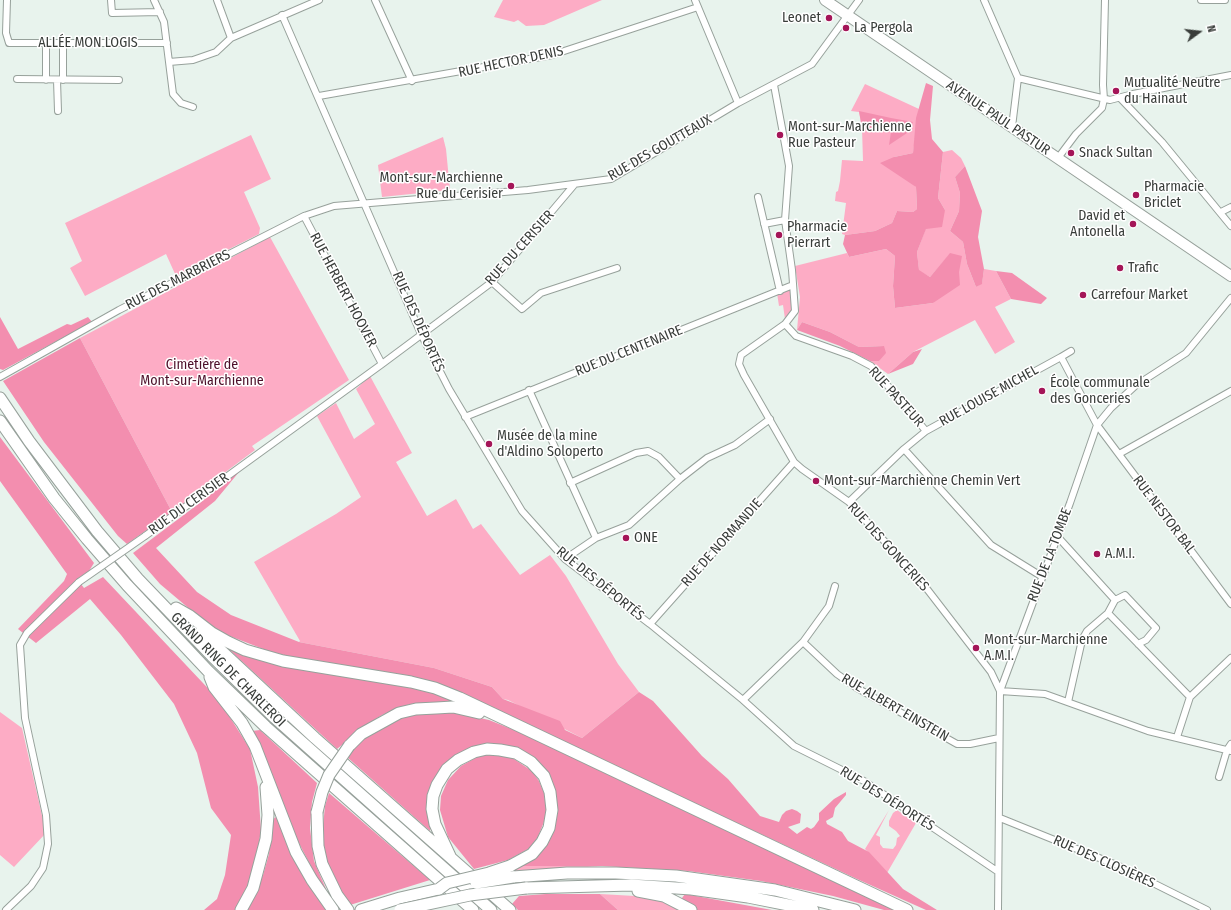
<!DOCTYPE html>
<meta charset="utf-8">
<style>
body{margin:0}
#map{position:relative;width:1231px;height:910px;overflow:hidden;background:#e8f3ed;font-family:"Fira Sans Condensed",sans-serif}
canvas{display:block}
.north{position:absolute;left:1179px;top:12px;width:40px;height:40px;-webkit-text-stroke:3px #fff;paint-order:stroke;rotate:75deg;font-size:11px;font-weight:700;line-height:16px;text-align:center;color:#393d3a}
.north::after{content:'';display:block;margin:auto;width:14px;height:18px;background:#393d3a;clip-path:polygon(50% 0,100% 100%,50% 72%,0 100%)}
</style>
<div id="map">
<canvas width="1231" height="910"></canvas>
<div class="north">N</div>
</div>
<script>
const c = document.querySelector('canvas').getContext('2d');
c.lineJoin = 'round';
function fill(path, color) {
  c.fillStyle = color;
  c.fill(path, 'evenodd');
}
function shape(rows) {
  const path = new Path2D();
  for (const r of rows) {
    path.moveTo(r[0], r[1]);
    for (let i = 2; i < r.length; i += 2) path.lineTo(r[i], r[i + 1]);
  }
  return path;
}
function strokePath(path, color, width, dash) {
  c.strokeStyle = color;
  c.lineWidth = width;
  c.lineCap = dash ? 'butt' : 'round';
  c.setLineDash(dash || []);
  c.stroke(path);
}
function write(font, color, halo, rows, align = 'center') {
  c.font = font + ' "Fira Sans Condensed",sans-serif';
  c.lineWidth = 3;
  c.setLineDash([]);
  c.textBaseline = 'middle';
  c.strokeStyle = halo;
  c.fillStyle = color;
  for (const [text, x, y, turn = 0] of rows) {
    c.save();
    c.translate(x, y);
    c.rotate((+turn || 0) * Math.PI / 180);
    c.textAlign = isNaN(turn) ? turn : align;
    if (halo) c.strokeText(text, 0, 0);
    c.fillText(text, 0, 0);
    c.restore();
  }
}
fill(shape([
 [503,0,602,0,544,25,526,26,518,20,514,22,494,17],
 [865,84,919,109,913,153,894,157,916,187,917,209,913,212,897,211,892,223,875,231,845,235,842,234,846,203,835,201,836,192,838,191,840,181,842,160,863,161,862,128,859,112,851,111],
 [251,135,271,179,244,192,260,228,259,234,176,276,166,254,85,296,70,268,82,261,65,223],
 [443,137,446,149,450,190,382,197,378,165],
 [952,150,961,158,965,166,955,177,960,193,959,211,950,231,963,242,967,264,976,287,982,283,984,269,996,271,1011,299,995,307,1015,342,995,354,975,320,913,352,888,374,870,361,879,361,884,346,859,347,830,332,802,322,797,330,800,297,795,266,847,253,849,257,886,249,895,256,893,286,895,308,933,303,950,254,930,277,919,271,917,252,926,228,945,210,938,198,943,152],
 [270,237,349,380,252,446,255,450,172,512,80,338],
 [791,289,791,313,785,319,783,305,779,306,777,293],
 [370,376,412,453,396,462,427,516,456,499,473,529,481,524,520,575,550,555,566,576,618,664,639,692,582,738,508,700,503,699,492,687,434,668,299,642,300,641,254,562,336,514,361,497,317,416,336,403,354,439,375,424,356,389],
 [0,712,22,728,46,833,14,867,0,855],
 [889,810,876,835,880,837,880,844,883,848,893,849,896,845,897,838,900,836,896,831,889,826,889,821,893,813,897,810,916,823,887,873,865,849],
 [531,859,523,866,602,866,513,872,512,869],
 [600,894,635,896,656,899,682,910,618,910]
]), '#fdacc5');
fill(shape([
 [926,83,933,86,930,120,932,139,943,152,938,198,945,210,942,227,926,229,917,252,919,270,930,277,950,253,962,256,959,272,960,285,933,303,895,308,893,286,895,256,886,249,849,257,843,244,845,235,875,231,892,223,897,211,913,212,917,209,916,187,880,163,894,157,913,153,916,118],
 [859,111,891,118,913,122,907,133,889,145,891,132,862,128],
 [965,166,982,211,978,237,984,269,982,284,976,287,967,264,963,242,950,231,959,211,960,193,955,177],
 [996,271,1012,273,1047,298,1041,304,1011,299],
 [0,317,18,349,67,324,71,325,88,317,92,322,3,370,0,369],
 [802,322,830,332,859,347,884,346,886,353,879,361,870,361,840,346,797,330],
 [80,338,172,512,127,544,118,536,44,442,3,381],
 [922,349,913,364,888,374,913,352],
 [0,437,94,563,89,571,77,579,84,588,103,577,219,700,250,749,258,787,261,830,255,869,241,903,235,910,204,910,217,899,225,875,231,835,211,808,197,753,174,704,121,635,90,599,36,643,18,629,64,581,67,574,0,481],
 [239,472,215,501,156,548,197,592,231,615,299,642,434,668,492,687,503,699,560,721,565,730,582,738,639,692,653,701,702,756,728,779,760,816,779,822,782,815,786,811,792,809,797,811,801,814,800,823,788,827,797,834,807,827,811,829,814,827,819,820,819,813,834,799,846,792,846,795,835,808,833,817,826,821,827,824,842,832,848,841,869,852,903,889,937,910,926,910,857,879,444,686,405,675,293,657,271,652,227,635,205,622,160,584,133,553,209,496,229,477],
 [222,643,287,667,387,681,436,693,460,704,435,702,411,704,397,708,382,715,366,725,337,749],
 [453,712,489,720,514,730,896,908,894,910,884,910,833,896,761,881,688,871,602,866,523,866,544,845,549,778,498,745,439,773,430,831,347,757,358,744,382,725,411,714],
 [260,730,317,783,312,802,310,828,314,861,326,889,322,887,292,830,262,751,252,731],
 [490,754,511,757,532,771,539,781,544,793,547,814,538,837,530,848,508,860,474,869,448,837,440,810,441,796,448,780,461,766,479,756],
 [329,793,430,880,350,905,337,887,330,872,323,847,323,826,325,806],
 [276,817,287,842,327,910,246,910,263,875,269,854,272,820],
 [546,894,600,894,618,910,518,910,512,904,519,896],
 [685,894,772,910,697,910,683,901,682,898]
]), '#f38eaf');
const street = shape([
 [7,0,6,33,9,43,167,43],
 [111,0,112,13,160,12],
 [154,0,164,22,173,94,181,103,193,107],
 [217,0,231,38],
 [375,0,412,81],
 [695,0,738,103],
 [984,0,1018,78,1012,127],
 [1201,0,1225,0],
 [282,15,421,334,449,389,522,511,565,559,650,624,743,700,794,746,864,781,997,871],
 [63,43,63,80],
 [46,44,46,80],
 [169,62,193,60,216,52,231,38,319,0],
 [1018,78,1110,100,1133,94,1231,75],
 [17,79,119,80],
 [57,80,58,111],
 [774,85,789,166,785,220,792,270,795,311,785,324,741,355,739,364,744,375,794,462,802,469,849,502,886,543,927,589,991,672,1000,691],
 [319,96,552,55,698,7],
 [1121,99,1162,142,1231,226],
 [1058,158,1076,134,1102,108,1104,99,1103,85,1105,0],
 [758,197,780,291],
 [1221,212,1231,207],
 [304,216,382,364],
 [764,224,785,220],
 [492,282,522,309,541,293,617,268],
 [785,324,796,336,852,356,871,366,926,431],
 [1061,357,1071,351],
 [0,377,119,310,304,216,334,206,528,190,611,179,738,103,812,64,859,0],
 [529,390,596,538],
 [465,417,793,285],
 [904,449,991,545,1041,576],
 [1119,454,1231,391],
 [570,483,636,453,648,451,659,457,680,479],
 [849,502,904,449,926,431,1061,357,1097,425,1231,604],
 [145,536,382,364,492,282,574,185],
 [1057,536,1115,600],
 [565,559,596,538,629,525,680,479,707,458,735,445,770,419],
 [1115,600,1125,595,1156,628,1146,640,1138,644],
 [1108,613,1190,697],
 [650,624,794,462],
 [803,642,837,674,857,688,957,744,970,744,999,738],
 [1000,691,1045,694,1148,731,1231,751],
 [743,700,803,642,829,606,835,586],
 [1068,702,1082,640,1087,631,1108,613,1115,600],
 [1177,737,1190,697,1231,658],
 [1219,777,1227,750,1231,744],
 [1000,818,1119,866,1207,910],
 [6,910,31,886,43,868,48,844,46,815,25,718,20,645,27,633,79,582],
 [998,910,1000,691,1070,503,1097,425,1111,408,1135,386,1186,353,1231,298]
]);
const primary = shape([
 [825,0,1231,276]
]);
const highway = shape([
 [0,398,29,441,97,531,138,579,212,656,275,718,491,910],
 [0,421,54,498,87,539,127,585,208,671,266,727,473,910],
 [176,608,190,616,212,633,228,642,245,650,283,661,411,682,435,688,460,698,907,910],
 [201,632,315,738,510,910],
 [210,677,214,687,242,723,255,746,296,852,312,880,333,910],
 [349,746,361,734,399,713,416,709,436,708,453,707,479,713],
 [317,812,318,846,322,864,337,895,348,910],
 [450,856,435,824,432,809,433,796,437,785,447,769,458,760,474,752,487,749,500,750,516,753,531,762,544,776,550,792,552,810,549,828,542,842,532,854,510,866],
 [513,877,567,873,616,873,676,876,775,890,855,910],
 [526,888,631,885,691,889,748,897,813,910],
 [638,891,664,896,691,910],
 [241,910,253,888,266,839,268,815,266,787],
 [361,910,400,898,439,889]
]);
strokePath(street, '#97a19b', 8);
strokePath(primary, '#97a19b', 12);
strokePath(highway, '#97a19b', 13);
strokePath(street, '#fff', 6);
strokePath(primary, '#fff', 10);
strokePath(highway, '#fff', 11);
const streetBridge = shape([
 [79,582,145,536]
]);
const highwayBridge = shape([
 [317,812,322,792,329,775,349,746],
 [476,883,513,877],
 [439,889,447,883,489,873,510,866],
 [400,910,470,895,526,888]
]);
strokePath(streetBridge, '#97a19b', 8, []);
strokePath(highwayBridge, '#97a19b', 13, []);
strokePath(streetBridge, '#fff', 6);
strokePath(highwayBridge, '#fff', 11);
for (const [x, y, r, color] of [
 [829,18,4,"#a41558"],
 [846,28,4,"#a41558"],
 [1116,91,4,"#a41558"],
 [780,135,4,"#a41558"],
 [1071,153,4,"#a41558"],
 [511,186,4,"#a41558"],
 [1136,195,4,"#a41558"],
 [1133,224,4,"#a41558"],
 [779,235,4,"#a41558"],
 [1120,268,4,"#a41558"],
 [1083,295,4,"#a41558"],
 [1042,391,4,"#a41558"],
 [489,444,4,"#a41558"],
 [816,481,4,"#a41558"],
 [626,538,4,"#a41558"],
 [1097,554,4,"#a41558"],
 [976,648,4,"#a41558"]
]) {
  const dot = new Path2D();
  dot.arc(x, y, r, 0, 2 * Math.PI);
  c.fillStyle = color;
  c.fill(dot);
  strokePath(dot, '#fff', 1.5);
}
write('14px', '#393d3a', '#fff', [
 ["Leonet",821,18,"right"],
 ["La Pergola",854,28],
 ["Mutualité Neutre",1124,83],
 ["du Hainaut",1124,99],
 ["Mont-sur-Marchienne",788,127],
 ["Rue Pasteur",788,143],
 ["Snack Sultan",1079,153],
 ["Mont-sur-Marchienne",503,178,"right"],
 ["Rue du Cerisier",503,194,"right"],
 ["Pharmacie",1144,187],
 ["Briclet",1144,203],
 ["David et",1125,216,"right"],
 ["Antonella",1125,232,"right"],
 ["Pharmacie",787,227],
 ["Pierrart",787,243],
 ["Trafic",1128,268],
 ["Carrefour Market",1091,295],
 ["École communale",1050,383],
 ["des Gonceries",1050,399],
 ["Musée de la mine",497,436],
 ["d'Aldino Soloperto",497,452],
 ["Mont-sur-Marchienne Chemin Vert",824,481],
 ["ONE",634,538],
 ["A.M.I.",1105,554],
 ["Mont-sur-Marchienne",984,640],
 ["A.M.I.",984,656]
], 'left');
write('14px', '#393d3a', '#fff', [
 ["ALLÉE MON LOGIS",88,43],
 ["RUE HECTOR DENIS",511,62,-12],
 ["AVENUE PAUL PASTUR",998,118,34],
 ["RUE DES GOUTTEAUX",660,148,-30],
 ["RUE DU CERISIER",520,248,-48],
 ["RUE DES MARBRIERS",178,280,-27],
 ["RUE HERBERT HOOVER",343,290,62],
 ["RUE DES DÉPORTÉS",418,322,66],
 ["RUE DU CENTENAIRE",629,351,-22],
 ["RUE LOUISE MICHEL",989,396,-29],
 ["RUE PASTEUR",896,397,48],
 ["RUE DU CERISIER",189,504,-36],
 ["RUE NESTOR BAL",1164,515,53],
 ["RUE DE NORMANDIE",722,543,-48],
 ["RUE DES GONCERIES",888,547,48],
 ["RUE DE LA TOMBE",1050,555,-69],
 ["RUE DES DÉPORTÉS",600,584,39],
 ["GRAND RING DE CHARLEROI",228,670,45],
 ["RUE ALBERT EINSTEIN",895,708,30],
 ["RUE DES DÉPORTÉS",887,799,32],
 ["RUE DES CLOSIÈRES",1104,862,24]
]);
write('14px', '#4c0f29', '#fff', [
 ["Cimetière de",202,365],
 ["Mont-sur-Marchienne",202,381]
]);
</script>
